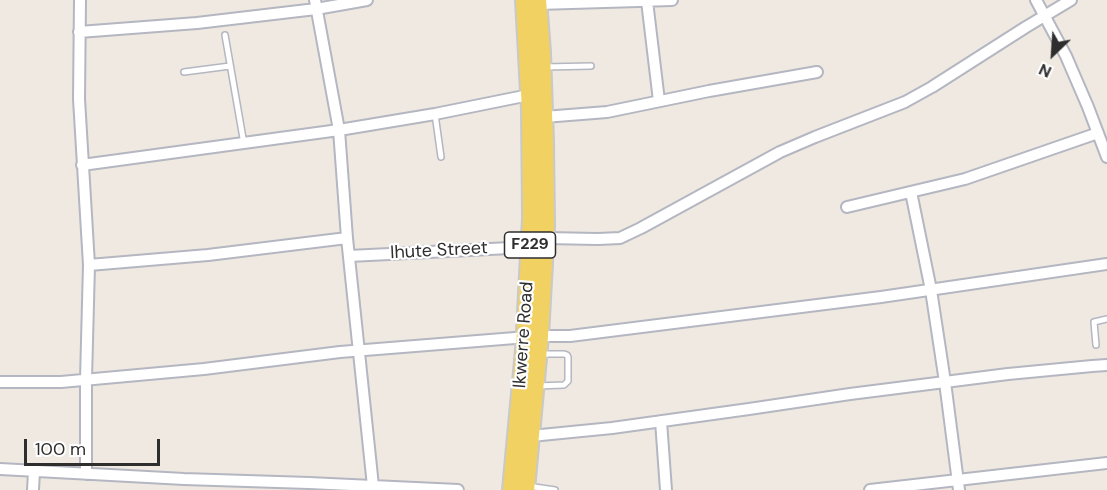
<!DOCTYPE html>
<style>
body{margin:0}
#map{position:relative;width:1107px;height:490px;overflow:hidden;background:#efe9e1;font-family:"DM Sans",sans-serif}
canvas{display:block}
.north{position:absolute;left:1023px;top:24px;width:60px;height:60px;-webkit-text-stroke:4px #fff;paint-order:stroke;rotate:205deg;font-size:16px;font-weight:700;line-height:24px;text-align:center;color:#2e2e2e}
.north::after{content:'';display:block;margin:auto;width:21px;height:27px;background:#2e2e2e;clip-path:polygon(50% 0,100% 100%,50% 72%,0 100%)}
.scale{position:absolute;left:24px;top:439px;width:136px;height:27px;box-sizing:border-box;border:3px solid #2e2e2e;border-top:0;padding-left:8px;font-size:18px;line-height:21px;white-space:nowrap;color:#2e2e2e;-webkit-text-stroke:4px #fff;paint-order:stroke}
</style>
<div id="map">
<canvas width="1107" height="490"></canvas>
<div class="north">N</div>
<div class="scale">100 m</div>
</div>
<script>
const c = document.querySelector('canvas').getContext('2d');
c.lineJoin = 'round';
function shape(rows) {
  const path = new Path2D();
  for (const r of rows) {
    path.moveTo(r[0], r[1]);
    for (let i = 2; i < r.length; i += 2) path.lineTo(r[i], r[i + 1]);
  }
  return path;
}
function strokePath(path, color, width, dash) {
  c.strokeStyle = color;
  c.lineWidth = width;
  c.lineCap = dash ? 'butt' : 'round';
  c.setLineDash(dash || []);
  c.stroke(path);
}
function write(font, color, halo, rows, align = 'center') {
  c.font = font + ' "DM Sans",sans-serif';
  c.lineWidth = 4.5;
  c.setLineDash([]);
  c.textBaseline = 'middle';
  c.strokeStyle = halo;
  c.fillStyle = color;
  for (const [text, x, y, turn = 0] of rows) {
    c.save();
    c.translate(x, y);
    c.rotate((+turn || 0) * Math.PI / 180);
    c.textAlign = isNaN(turn) ? turn : align;
    if (halo) c.strokeText(text, 0, 0);
    c.fillText(text, 0, 0);
    c.restore();
  }
}
const service = shape([
 [225,35,244,144],
 [544,67,591,66],
 [184,72,230,66],
 [435,114,441,157],
 [1096,345,1094,322,1107,319],
 [537,386,564,385,568,381,568,357,567,355,564,354,542,354],
 [528,486,555,490]
]);
const minor = shape([
 [80,0,79,99,89,265,86,379,86,474],
 [315,0,339,130,347,238,373,486],
 [1036,0,1066,56,1088,107,1107,157],
 [647,1,659,101],
 [538,4,672,0],
 [79,32,197,23,316,9,367,0],
 [544,117,607,112,709,91,817,72],
 [82,165,339,130,435,114,529,95],
 [911,192,931,290,945,382,959,490],
 [847,207,965,179,1098,133],
 [545,238,598,239,620,238,641,228,780,152,815,137,905,102,932,87,1026,27,1071,0],
 [349,256,530,247],
 [89,265,208,255,347,238],
 [0,382,61,382,204,369,340,352,540,336,570,336,881,297,1107,264],
 [661,421,666,490],
 [531,436,612,428,749,409,850,394,1008,374,1092,366,1107,365],
 [0,469,184,479,309,483,458,490],
 [33,490,34,471],
 [870,490,1107,463]
]);
const primary = shape([
 [511,490,524,350,531,218,530,110,524,0],
 [526,490,540,336,546,226,545,142,542,52,538,0]
]);
strokePath(service, '#b4b7c1', 8);
strokePath(minor, '#b4b7c1', 14);
strokePath(primary, '#c9c9c9', 20);
strokePath(service, '#fff', 5);
strokePath(minor, '#fff', 10);
strokePath(primary, '#f2d163', 16);
for (const [x, y, w] of [
 [530,245,51]
]) {
  const box = new Path2D();
  box.roundRect(x - w / 2, y - 13, w, 26, 4.5);
  c.fillStyle = '#fff';
  c.fill(box);
  strokePath(box, '#2e2e2e', 1.5);
}
write('bold 16px', '#2e2e2e', null, [
 ["F229",530,245]
]);
write('18px', '#2e2e2e', '#fff', [
 ["Ihute Street",439,251,-3],
 ["Ikwerre Road",524,335,-86]
]);
</script>
